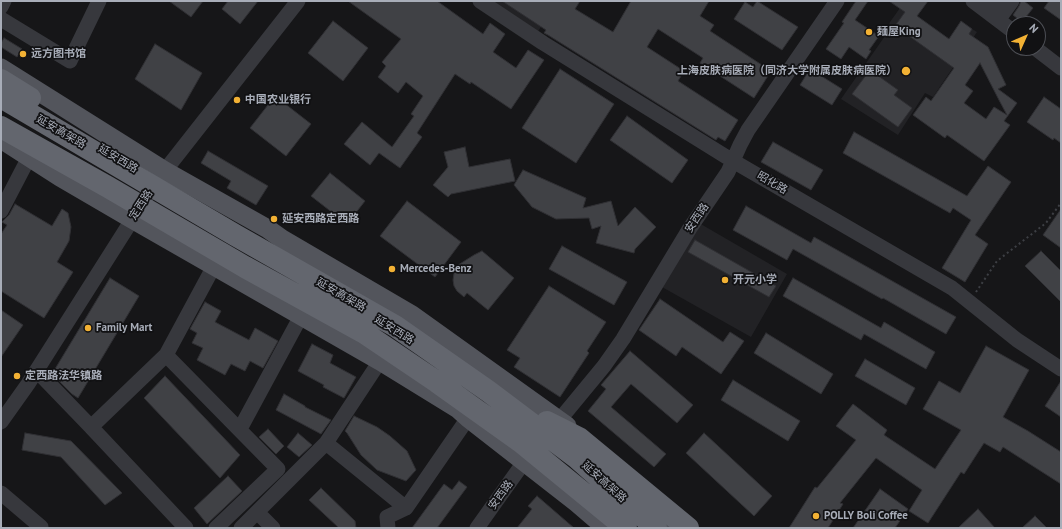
<!DOCTYPE html>
<meta charset="utf-8">
<style>
body{margin:0}
#map{position:relative;width:1062px;height:529px;overflow:hidden;background:#161618;font-family:"PT Sans",sans-serif}
canvas{display:block}
.frame{position:absolute;inset:0;border:2px solid #a8adb8;pointer-events:none}
.north{position:absolute;left:1006px;top:16px;width:40px;height:40px;box-sizing:border-box;background:#111113;border:1px solid #4d4f55;border-radius:50%;rotate:45deg;font-size:11px;font-weight:700;line-height:16px;text-align:center;color:#a8adb8}
.north::after{content:'';display:block;margin:auto;width:14px;height:18px;background:#f2b134;clip-path:polygon(50% 0,100% 100%,50% 72%,0 100%)}
</style>
<div id="map">
<canvas width="1062" height="529"></canvas>
<div class="frame"></div>
<div class="north">N</div>
</div>
<script>
const c = document.querySelector('canvas').getContext('2d');
c.lineJoin = 'round';
function fill(path, color) {
  c.fillStyle = color;
  c.fill(path, 'evenodd');
}
function shape(rows) {
  const path = new Path2D();
  for (const r of rows) {
    path.moveTo(r[0], r[1]);
    for (let i = 2; i < r.length; i += 2) path.lineTo(r[i], r[i + 1]);
  }
  return path;
}
function strokePath(path, color, width, dash) {
  c.strokeStyle = color;
  c.lineWidth = width;
  c.lineCap = dash ? 'butt' : 'round';
  c.setLineDash(dash || []);
  c.stroke(path);
}
function write(font, color, halo, rows, align = 'center') {
  c.font = font + ' "PT Sans","Noto Sans SC",sans-serif';
  c.lineWidth = 3.5;
  c.setLineDash([]);
  c.textBaseline = 'middle';
  c.strokeStyle = halo;
  c.fillStyle = color;
  for (const [text, x, y, turn = 0] of rows) {
    c.save();
    c.translate(x, y);
    c.rotate((+turn || 0) * Math.PI / 180);
    c.textAlign = isNaN(turn) ? turn : align;
    if (halo) c.strokeText(text, 0, 0);
    c.fillText(text, 0, 0);
    c.restore();
  }
}
fill(shape([
 [488,1,558,1,537,33],
 [905,1,913,1,895,26,947,63,972,29,977,32,933,97,925,93,898,135,841,99,885,36,890,22],
 [699,223,787,274,751,337,662,287]
]), '#222225');
const building = shape([
 [169,1,203,1,191,17,169,1],
 [228,1,258,1,240,24,222,9,228,1],
 [348,1,437,1,483,34,490,23,505,34,493,52,516,68,528,50,544,60,511,109,471,82,470,84,455,74,417,133,422,137,400,168,379,153,370,165,344,144,362,122,392,147,414,116,411,114,423,96,406,82,398,93,378,77,386,66,382,62,401,39,348,1],
 [502,1,580,1,575,9,613,32,631,1,709,1,700,16,714,25,710,31,771,71,754,98,700,63,703,58,658,29,647,47,684,71,678,81,738,120,725,141,718,137,716,140,548,35,544,33,546,30,502,1],
 [757,1,798,27,782,50,734,19,745,2,753,7,757,1],
 [856,1,868,1,855,20,879,36,869,50,871,51,866,59,849,47,841,59,826,49,844,23,842,22,856,1],
 [889,1,928,1,917,16,949,39,961,21,972,29,969,34,988,47,1006,85,998,89,1017,103,1004,121,1010,125,984,161,947,135,945,138,913,115,926,97,931,101,954,68,895,26,905,12,889,1],
 [980,63,999,100,1007,115,994,107,986,119,964,103,973,91,965,85,980,63],
 [1021,1,1024,1,1033,8,1022,22,1013,15,1019,6,1021,1],
 [1049,1,1061,1,1061,20,1044,8,1049,1],
 [333,21,368,48,343,81,308,53,333,21],
 [4,38,22,49,17,57,1,47,1,43,4,38],
 [155,44,202,73,181,110,135,79,155,44],
 [560,69,614,104,576,163,522,128,560,69],
 [810,69,842,89,832,105,800,85,810,69],
 [870,70,898,90,894,95,912,108,898,127,852,94,870,70],
 [275,96,311,124,286,156,250,128,275,96],
 [1044,97,1061,109,1061,143,1054,138,1053,140,1027,122,1044,97],
 [627,116,688,160,672,183,610,140,627,116],
 [854,132,967,196,988,166,1011,182,975,235,988,244,965,282,942,268,971,220,953,208,950,213,843,153,854,132],
 [773,142,823,170,811,190,761,162,773,142],
 [465,147,469,167,510,159,515,181,451,194,448,197,433,185,448,167,444,152,465,147],
 [208,151,268,186,256,205,227,188,231,181,201,163,208,151],
 [523,170,586,198,583,208,611,201,618,226,635,207,656,227,635,249,634,253,596,243,601,226,592,229,589,218,556,219,532,207,514,185,523,170],
 [330,173,365,201,347,224,311,196,330,173],
 [407,201,461,242,435,277,380,236,407,201],
 [15,204,52,226,62,209,68,213,71,227,69,241,57,262,73,272,44,318,1,291,1,234,7,225,2,222,9,215,15,204],
 [746,206,811,243,814,237,956,317,946,334,883,298,882,299,793,249,787,260,733,230,746,206],
 [1061,209,1061,248,1043,235,1061,209],
 [695,240,776,286,769,297,688,252,695,240],
 [562,246,627,282,614,305,549,269,562,246],
 [482,251,514,278,488,310,467,293,464,297,457,291,454,286,453,280,455,267,474,255,482,251],
 [1041,251,1061,271,1061,302,1025,266,1041,251],
 [110,278,139,296,78,398,72,394,52,374,110,278],
 [793,278,881,328,884,322,935,352,926,369,864,334,861,340,783,296,793,278],
 [549,286,606,322,587,351,589,353,560,397,514,367,520,358,507,350,549,286],
 [660,299,723,342,730,332,744,341,721,374,682,347,676,356,639,330,660,299],
 [205,302,221,311,215,322,249,340,255,328,278,341,263,368,250,361,245,371,231,364,225,375,197,360,203,348,192,343,197,333,190,329,205,302],
 [1,310,23,325,1,357,1,310],
 [766,333,833,374,821,394,754,353,766,333],
 [312,344,333,355,330,363,356,377,344,398,323,387,324,385,298,371,312,344],
 [986,346,1029,370,1003,417,1028,431,1061,452,1061,484,1003,447,1000,452,984,443,964,474,961,472,928,523,909,511,922,490,876,458,840,503,843,504,828,528,789,528,815,487,817,488,856,440,836,426,853,404,887,430,884,435,935,469,961,430,923,409,939,381,960,393,986,346],
 [630,351,693,405,677,423,631,384,611,407,666,454,654,467,588,411,606,389,601,385,630,351],
 [865,359,915,388,906,405,855,376,865,359],
 [165,376,240,455,220,478,144,398,165,376],
 [733,380,800,421,788,441,721,400,733,380],
 [1061,381,1061,417,1045,406,1061,381],
 [284,394,305,406,305,407,331,420,321,434,276,410,284,394],
 [354,416,377,427,390,436,407,451,416,470,406,481,377,470,361,455,347,433,345,431,354,416],
 [268,429,284,446,276,454,259,437,268,429],
 [25,433,71,441,122,493,105,505,61,457,22,450,25,433],
 [298,433,312,445,299,457,287,447,298,433],
 [704,433,772,496,754,516,686,453,704,433],
 [228,476,242,491,207,524,194,508,228,476],
 [459,481,467,487,437,528,412,528,444,484,452,490,459,481],
 [321,488,355,521,356,528,339,528,309,500,321,488],
 [880,489,908,509,895,528,853,528,880,489],
 [537,496,574,528,517,528,532,509,528,506,537,496],
 [978,509,995,528,958,528,978,509],
 [1035,516,1047,528,1022,528,1035,516]
]);
fill(building, '#404145');
strokePath(building, '#303034', 1);
strokePath(shape([
 [976,292,997,261,1046,223,1061,203]
]), '#3d3f44', 2, [2, 3]);
strokePath(shape([
 [480,1,543,43,733,161,952,288,1017,340,1061,369],
 [973,1,1014,32],
 [1,7,4,1],
 [989,13,997,1],
 [1,19,70,61,99,1],
 [998,20,1012,1],
 [1035,48,1061,68],
 [1,211,25,165],
 [166,355,214,266],
 [37,371,91,427],
 [1,422,28,384,156,182,298,1],
 [240,429,301,316],
 [552,429,604,366,623,339,690,228,728,172,740,145,748,130,837,1],
 [326,443,406,508],
 [1,493,41,527],
 [257,512,273,528],
 [186,528,91,427,166,355,278,469,216,528],
 [241,528,326,443,380,361],
 [388,528,387,517,406,508,468,418],
 [477,528,524,462]
]), '#37383d', 15);
strokePath(shape([
 [1,68,165,171,268,229,282,239,412,315,567,426],
 [1,139,60,177,132,219,380,361,458,409,468,418,577,503,606,528],
 [647,509,670,528]
]), '#53555c', 19);
strokePath(shape([
 [1,80,30,98],
 [1,97,235,235,395,326,488,391,577,458,656,528],
 [1,127,108,187,245,267,363,332,437,382,521,442,626,528],
 [547,422,579,438,688,528]
]), '#63666e', 22);
for (const [x, y, r, color] of [
 [869,32,4,"#f2b134"],
 [23,54,4,"#f2b134"],
 [906,71,5,"#f2b134"],
 [237,100,4,"#f2b134"],
 [274,219,4,"#f2b134"],
 [392,269,4,"#f2b134"],
 [725,280,4,"#f2b134"],
 [88,328,4,"#f2b134"],
 [17,376,4,"#f2b134"],
 [816,516,4,"#f2b134"]
]) {
  const dot = new Path2D();
  dot.arc(x, y, r, 0, 2 * Math.PI);
  c.fillStyle = color;
  c.fill(dot);
  strokePath(dot, '#111113', 1.5);
}
write('bold 11px', '#a8adb8', '#111113', [
 ["麺屋King",877,32],
 ["远方图书馆",31,54],
 ["上海皮肤病医院（同济大学附属皮肤病医院）",897,71,"right"],
 ["中国农业银行",245,100],
 ["延安西路定西路",282,219],
 ["Mercedes-Benz",400,269],
 ["开元小学",733,280],
 ["Family Mart",96,328],
 ["定西路法华镇路",25,376],
 ["POLLY Boli Coffee",824,516]
], 'left');
write('11px', '#a8adb8', '#111113', [
 ["延安高架路",61,132,30],
 ["延安西路",118,159,31],
 ["昭化路",772,183,30],
 ["定西路",141,205,-57],
 ["安西路",697,218,-56],
 ["延安高架路",341,295,30],
 ["延安西路",394,330,32],
 ["延安高架路",604,482,42],
 ["安西路",501,495,-54]
]);
</script>
